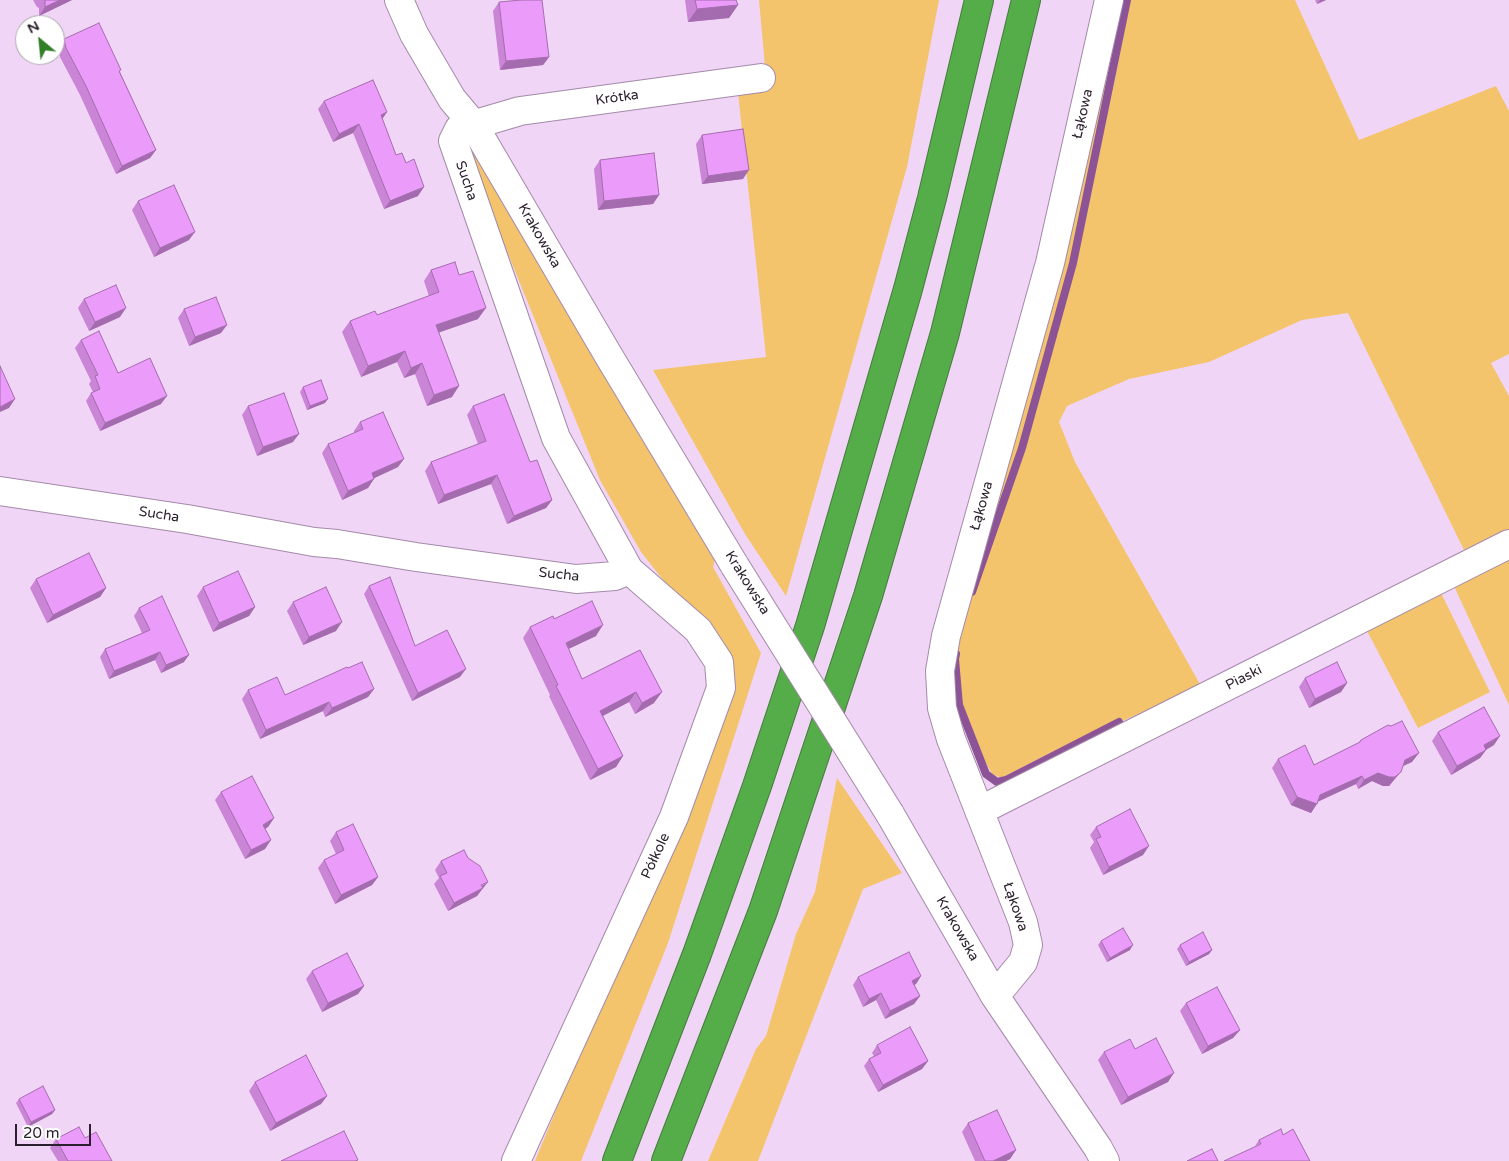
<!DOCTYPE html>
<meta charset="utf-8">
<style>
body{margin:0}
#map{position:relative;width:1509px;height:1161px;overflow:hidden;background:#f1d5f6;font-family:"Varela Round",sans-serif}
canvas{display:block}
.north{position:absolute;left:15px;top:15px;width:50px;height:50px;box-sizing:border-box;background:#fff;border:1px solid #aaa5ab;border-radius:50%;rotate:332deg;font-size:14px;font-weight:700;line-height:20px;text-align:center;color:#2a1f2c}
.north::after{content:'';display:block;margin:auto;width:18px;height:22px;background:#317f27;clip-path:polygon(50% 0,100% 100%,50% 72%,0 100%)}
.scale{position:absolute;left:15px;top:1124px;width:76px;height:22px;box-sizing:border-box;border:2px solid #2a1f2c;border-top:0;padding-left:6px;font-size:15px;line-height:18px;white-space:nowrap;color:#2a1f2c;-webkit-text-stroke:4px #fff;paint-order:stroke}
</style>
<div id="map">
<canvas width="1509" height="1161"></canvas>
<div class="north">N</div>
<div class="scale">20 m</div>
</div>
<script>
const c = document.querySelector('canvas').getContext('2d');
c.lineJoin = 'round';
function fill(path, color) {
  c.fillStyle = color;
  c.fill(path, 'evenodd');
}
function shape(rows) {
  const path = new Path2D();
  for (const r of rows) {
    path.moveTo(r[0], r[1]);
    for (let i = 2; i < r.length; i += 2) path.lineTo(r[i], r[i + 1]);
  }
  return path;
}
function strokePath(path, color, width, dash) {
  c.strokeStyle = color;
  c.lineWidth = width;
  c.lineCap = dash ? 'butt' : 'round';
  c.setLineDash(dash || []);
  c.stroke(path);
}
function write(font, color, halo, rows, align = 'center') {
  c.font = font + ' "Varela Round",sans-serif';
  c.lineWidth = 4.5;
  c.setLineDash([]);
  c.textBaseline = 'middle';
  c.strokeStyle = halo;
  c.fillStyle = color;
  for (const [text, x, y, turn = 0] of rows) {
    c.save();
    c.translate(x, y);
    c.rotate((+turn || 0) * Math.PI / 180);
    c.textAlign = isNaN(turn) ? turn : align;
    if (halo) c.strokeText(text, 0, 0);
    c.fillText(text, 0, 0);
    c.restore();
  }
}
fill(shape([
 [759,0,939,0,907,167,786,596,745,534,653,370,766,357,738,92,767,88],
 [1121,0,1295,0,1359,140,1496,86,1509,111,1509,354,1491,363,1509,396,1509,529,1464,550,1348,313,1302,320,1209,362,1129,379,1067,406,1059,422,1075,462,1201,686,1046,755,1002,778,992,774,960,717,954,686,951,658,977,550,1015,443,1060,278],
 [463,143,476,155,716,555,713,567,761,653,668,943,581,1161,535,1161,732,685,671,590,641,552,600,480],
 [1509,556,1509,705,1453,584],
 [1440,591,1490,692,1418,728,1366,629],
 [837,778,902,873,863,889,758,1161,708,1161,756,1049,766,1036,796,934,815,892]
]), '#f3c46c');
strokePath(shape([
 [972,592,1022,448,1073,263,1127,0],
 [956,654,955,659,959,705,986,774,997,782,1006,780,1119,722]
]), '#8c5396', 8);
const minor = shape([
 [399,0,414,34,452,99,473,124,607,353,735,566],
 [0,491,187,519,314,542,337,544,416,557,576,579,615,576,629,570],
 [979,811,1509,544],
 [890,814,995,996,1098,1148,1105,1161],
 [995,996,1023,962,1028,945,1023,922,951,739,942,708,940,671,946,636,1050,263,1109,0],
 [516,1161,674,817,721,688,719,662,698,630,629,570,556,438,453,141,459,129,520,111,761,78]
]);
const highway = shape([
 [617,1161,697,954,757,786,810,626,908,289,932,198,979,0],
 [666,1161,763,911,868,596,945,333,1026,0]
]);
strokePath(minor, '#a48aa9', 30);
strokePath(highway, '#457b3e', 30);
strokePath(minor, '#fff', 28);
strokePath(highway, '#54ad48', 28);
const minorBridge = shape([
 [735,566,890,814]
]);
strokePath(minorBridge, '#a48aa9', 30, []);
strokePath(minorBridge, '#fff', 28);
fill(shape([
 [33,0,72,0,39,16,39,8,37,7],
 [685,0,736,0,738,5,729,18,688,22],
 [1315,0,1326,0,1317,4],
 [499,2,549,57,543,65,500,70,493,11],
 [64,39,120,72,156,150,150,158,116,174,80,95,60,57,58,48],
 [324,101,387,112,382,119,396,155,418,196,384,209,353,133,333,142,318,109],
 [702,135,743,179,702,184,696,144],
 [600,160,659,195,653,204,598,210,594,169],
 [138,201,189,240,154,257,132,210],
 [431,270,459,275,478,319,439,332,452,397,427,406,415,374,404,378,397,362,361,377,342,332,350,321,377,315,429,296,424,281],
 [84,299,120,317,89,331,78,308],
 [184,309,221,333,189,346,178,318],
 [81,340,118,373,161,404,100,431,86,401,91,393,93,392,89,384,91,381,75,348],
 [303,387,325,403,307,410,300,392],
 [248,406,293,442,257,456,242,415],
 [473,406,530,462,552,500,546,508,507,524,491,484,438,504,425,471,431,462,478,444,467,415],
 [360,422,398,467,374,478,368,488,342,500,322,453,328,444,354,433,354,431],
 [36,579,106,588,100,597,47,623,30,588],
 [369,586,415,646,460,677,412,701,364,594],
 [203,587,255,607,249,616,213,632,197,596],
 [293,602,336,631,303,645,287,611],
 [139,608,184,662,161,673,155,660,109,679,100,657,105,649,142,633,134,616],
 [554,619,596,636,568,649,582,679,640,650,654,703,635,714,629,702,603,716,623,756,616,767,590,780,549,696,550,695,523,638,530,627],
 [348,668,374,689,368,697,325,717,323,711,260,739,242,699,248,690,285,695],
 [1305,678,1347,683,1341,692,1309,708,1299,687],
 [1438,732,1494,745,1486,750,1480,758,1451,775,1432,741],
 [1361,740,1412,762,1402,766,1394,780,1389,786,1383,786,1372,781,1358,789,1356,784,1317,802,1311,813,1291,805,1272,768,1278,759,1314,765,1358,743],
 [221,792,274,818,268,827,265,829,265,849,245,859,215,800],
 [1096,827,1143,855,1103,875,1090,848,1094,842,1090,835],
 [336,832,378,877,372,885,335,904,318,868,324,860,336,854,330,841],
 [468,858,481,890,477,896,448,911,434,884,439,878,435,870,441,861],
 [1101,941,1130,950,1107,962,1098,945],
 [1180,945,1212,950,1209,954,1186,966,1177,949],
 [312,971,364,986,358,994,322,1012,306,979],
 [921,976,916,984,914,985,920,996,914,1004,885,1019,876,1000,863,1007,853,985,858,977],
 [1186,1003,1240,1030,1233,1038,1202,1054,1180,1011],
 [877,1045,928,1061,922,1069,878,1092,864,1066,869,1059,874,1056,872,1053],
 [1135,1049,1168,1082,1121,1105,1098,1060,1104,1052],
 [255,1082,327,1096,321,1104,270,1131,249,1091],
 [19,1099,55,1110,52,1114,28,1127,16,1103],
 [968,1123,1016,1150,1010,1159,1006,1161,975,1161,962,1132],
 [1283,1135,1255,1146,1259,1140],
 [85,1138,112,1161,58,1161,50,1148,56,1139]
]), '#ca85d6');
fill(shape([
 [60,0,72,0,39,16,45,7],
 [1320,0,1326,0,1317,4],
 [738,5,729,18,688,22,697,9],
 [549,57,543,65,500,70,506,61],
 [387,112,381,121,381,115],
 [359,124,353,133,333,142,339,134],
 [156,150,150,158,116,174,122,166],
 [749,170,743,179,702,184,708,176],
 [424,187,418,196,384,209,390,201],
 [659,195,653,204,598,210,604,201],
 [195,232,189,240,154,257,160,248],
 [126,308,120,317,89,331,95,322],
 [486,308,478,319,429,336,436,325],
 [227,325,221,333,189,346,195,337],
 [405,351,397,362,361,377,368,366],
 [422,363,415,374,404,378,411,368],
 [459,386,452,397,427,406,434,395],
 [167,396,161,404,100,431,105,423],
 [15,399,9,408,0,412,0,407],
 [328,399,325,403,307,410,310,406],
 [299,434,293,442,257,456,263,447],
 [404,459,398,467,366,482,372,473],
 [497,475,491,484,438,504,444,495],
 [374,479,368,488,342,500,348,491],
 [552,500,546,508,507,524,514,516],
 [106,588,100,597,47,623,53,615],
 [255,607,249,616,213,632,219,623],
 [342,622,336,631,303,645,309,637],
 [603,625,596,636,558,654,566,643],
 [160,652,155,660,109,679,114,671],
 [189,655,184,662,161,673,166,665],
 [466,669,460,677,412,701,418,693],
 [1347,683,1341,692,1309,708,1315,699],
 [374,689,368,697,325,717,332,708],
 [636,692,629,702,593,721,600,711],
 [662,692,654,703,635,714,642,703],
 [329,702,323,711,260,739,266,730],
 [1500,736,1494,745,1478,754,1484,745],
 [1486,750,1480,758,1451,775,1457,766],
 [1419,753,1412,762,1399,768,1405,760],
 [623,756,616,767,590,780,598,769],
 [1401,772,1394,780,1389,786,1383,786,1372,781,1358,789,1364,780,1378,773],
 [1362,776,1356,784,1315,803,1317,804,1311,813,1291,805,1297,797,1320,795],
 [274,818,268,827,257,833,263,825],
 [271,840,265,849,245,859,251,850],
 [1149,846,1143,855,1103,875,1109,867],
 [378,877,372,885,335,904,341,895],
 [488,882,477,896,448,911,454,903],
 [1133,945,1130,950,1107,962,1110,958],
 [1212,950,1209,954,1186,966,1189,962],
 [921,976,916,984,906,989,912,981],
 [364,986,358,994,322,1012,328,1003],
 [881,993,876,1000,863,1007,869,999],
 [920,996,914,1004,885,1019,890,1011],
 [1240,1030,1233,1038,1202,1054,1208,1046],
 [928,1061,922,1069,878,1092,883,1085],
 [1174,1073,1168,1082,1121,1105,1128,1097],
 [327,1096,321,1104,270,1131,276,1123],
 [55,1110,52,1114,28,1127,31,1122],
 [1016,1150,1010,1159,1006,1161,993,1161]
]), '#a46cae');
const building = shape([
 [45,0,60,0,45,7,45,0],
 [521,0,542,0,549,57,506,61,499,2,521,0],
 [695,0,736,0,738,5,697,9,695,0],
 [99,23,121,70,119,71,156,150,122,166,86,86,66,48,64,39,99,23],
 [373,80,387,112,381,115,396,155,402,153,406,163,414,159,424,187,390,201,359,124,339,134,324,101,373,80],
 [743,129,749,170,708,176,702,135,743,129],
 [654,153,659,195,604,201,600,160,654,153],
 [174,185,195,232,160,248,138,201,174,185],
 [455,262,459,275,473,271,486,308,436,325,459,386,434,395,422,363,411,368,405,351,368,366,350,321,375,311,377,315,439,292,431,270,455,262],
 [116,285,126,308,95,322,84,299,116,285],
 [216,297,227,325,195,337,184,309,216,297],
 [99,331,118,373,150,358,167,396,105,423,91,393,100,389,95,376,98,375,81,340,99,331],
 [0,366,15,399,0,407,0,366],
 [321,380,328,399,310,406,303,387,321,380],
 [284,393,299,434,263,447,248,406,284,393],
 [504,394,530,462,537,460,552,500,514,516,497,475,444,495,431,462,486,441,473,406,504,394],
 [383,412,404,459,372,473,374,479,348,491,328,444,363,429,360,422,383,412],
 [89,553,106,588,53,615,36,579,89,553],
 [238,571,255,607,219,623,203,587,238,571],
 [390,577,415,646,447,630,466,669,418,693,369,586,390,577],
 [326,587,342,622,309,637,293,602,326,587],
 [162,596,189,655,166,665,160,652,114,671,105,649,150,630,139,608,162,596],
 [592,601,603,625,566,643,582,679,640,650,662,692,642,703,636,692,600,711,623,756,598,769,556,686,558,685,530,627,553,616,554,619,592,601],
 [362,662,374,689,332,708,329,702,266,730,248,690,277,677,285,695,347,667,348,668,362,662],
 [1337,662,1347,683,1315,699,1305,678,1337,662],
 [1484,707,1500,736,1484,745,1486,750,1457,766,1438,732,1484,707],
 [1402,721,1419,753,1405,760,1401,772,1395,777,1389,777,1378,773,1364,780,1362,776,1320,795,1317,804,1297,797,1278,759,1305,745,1314,765,1360,742,1361,740,1388,725,1391,726,1402,721],
 [252,776,274,818,263,825,271,840,251,850,221,792,252,776],
 [1130,809,1149,846,1109,867,1096,839,1101,837,1096,827,1130,809],
 [353,824,378,877,341,895,324,860,344,850,336,832,353,824],
 [464,850,468,858,480,866,488,882,481,885,483,888,454,903,440,876,447,873,441,861,464,850],
 [1123,928,1133,945,1110,958,1101,941,1123,928],
 [1203,932,1212,950,1189,962,1180,945,1203,932],
 [909,952,921,976,912,981,920,996,890,1011,881,993,869,999,858,977,909,952],
 [347,953,364,986,328,1003,312,971,347,953],
 [1217,987,1240,1030,1208,1046,1186,1003,1217,987],
 [910,1027,928,1061,883,1085,869,1059,881,1053,877,1045,910,1027],
 [1156,1038,1174,1073,1128,1097,1104,1052,1130,1039,1135,1049,1156,1038],
 [306,1055,327,1096,276,1123,255,1082,306,1055],
 [43,1086,55,1110,31,1122,19,1099,43,1086],
 [997,1110,1016,1150,993,1161,985,1161,968,1123,997,1110],
 [79,1127,85,1138,96,1132,112,1161,68,1161,56,1139,79,1127],
 [1281,1129,1283,1135,1293,1129,1310,1161,1224,1161,1261,1144,1259,1140,1281,1129],
 [344,1131,358,1160,355,1161,281,1161,344,1131],
 [1212,1149,1218,1161,1187,1161,1212,1149]
]);
fill(building, '#eb9bf9');
strokePath(building, '#a46cae', 1);
write('14px', '#2a1f2c', '#fff', [
 ["Krótka",617,98,-8],
 ["Łąkowa",1083,114,-77],
 ["Sucha",466,181,71],
 ["Krakowska",539,236,60],
 ["Łąkowa",982,506,-74],
 ["Sucha",159,515,9],
 ["Sucha",559,575,6],
 ["Krakowska",747,583,58],
 ["Piaski",1244,678,-27],
 ["Półkole",656,856,-65],
 ["Łąkowa",1015,907,71],
 ["Krakowska",957,929,60]
]);
</script>
